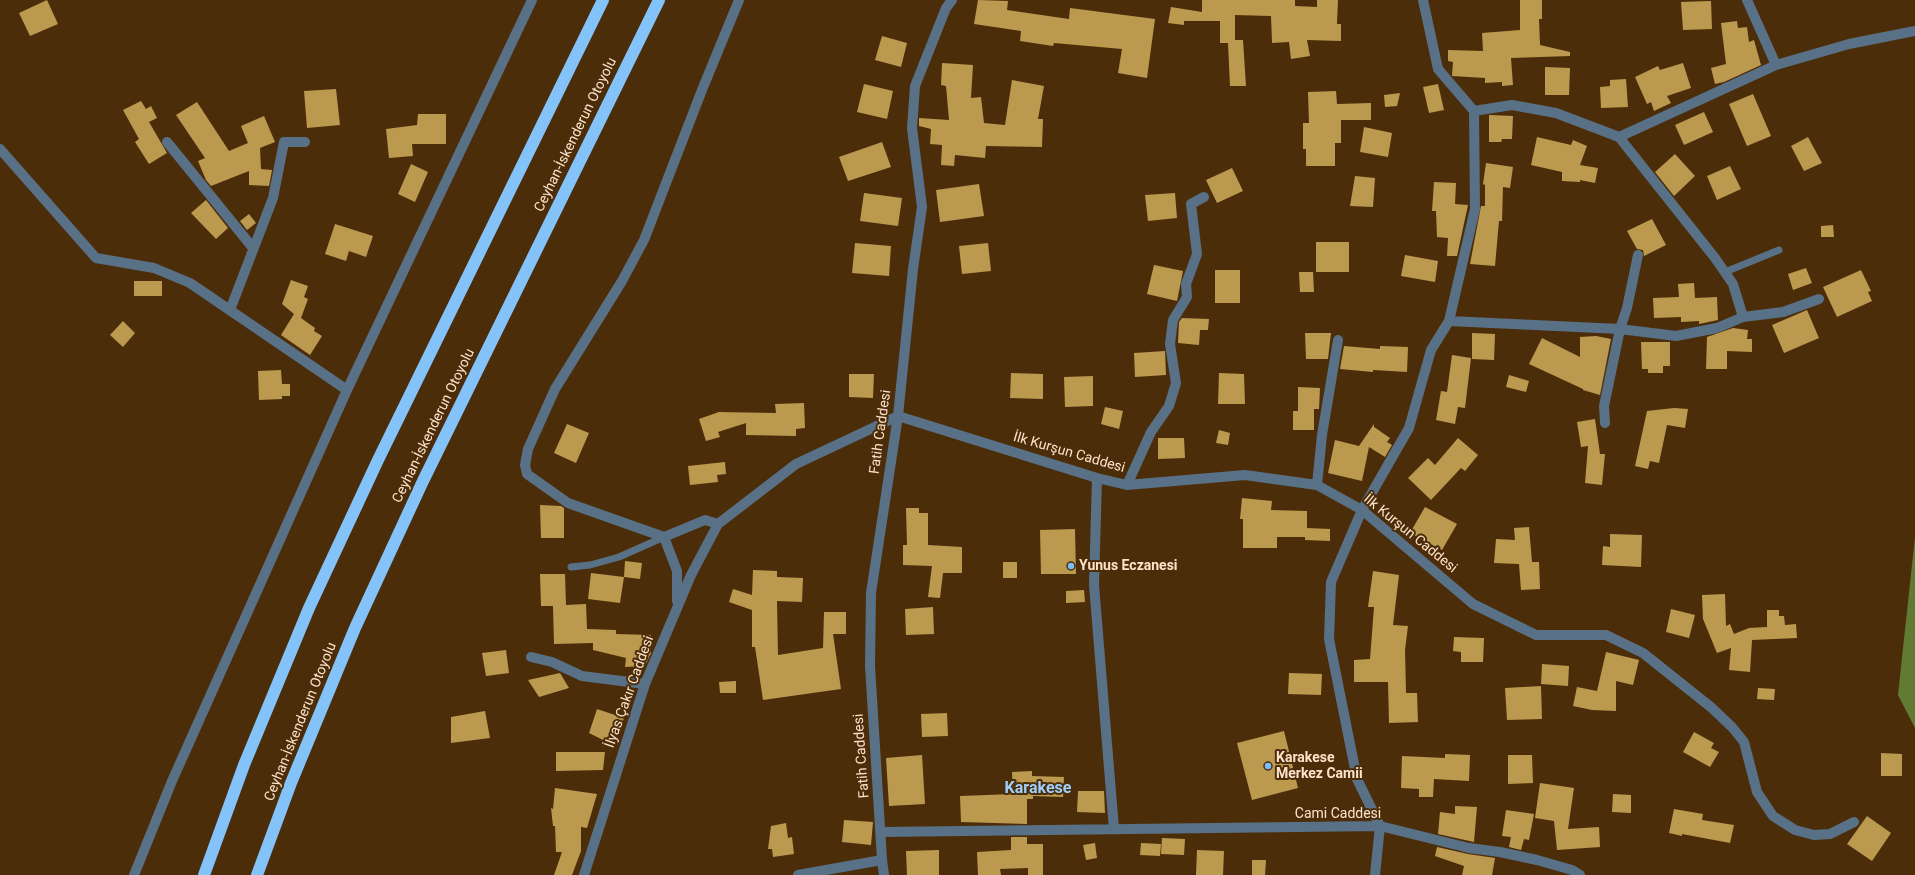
<!DOCTYPE html>
<meta charset="utf-8">
<style>
body{margin:0}
canvas{display:block;background:#4c2d0a}
</style>
<canvas width="1915" height="875"></canvas>
<script>
const c = document.querySelector('canvas').getContext('2d');
c.lineJoin = 'round';
function fill(path, color) {
  c.fillStyle = color;
  c.fill(path, 'evenodd');
}
function shape(rows) {
  const path = new Path2D();
  for (const r of rows) {
    path.moveTo(r[0], r[1]);
    for (let i = 2; i < r.length; i += 2) path.lineTo(r[i], r[i + 1]);
  }
  return path;
}
function strokePath(path, color, width, dash) {
  c.strokeStyle = color;
  c.lineWidth = width;
  c.lineCap = dash ? 'butt' : 'round';
  c.setLineDash(dash || []);
  c.stroke(path);
}
function write(font, color, halo, rows, align = 'center') {
  c.font = font + ' Roboto,sans-serif';
  c.lineWidth = 4;
  c.setLineDash([]);
  c.textBaseline = 'middle';
  c.strokeStyle = halo;
  c.fillStyle = color;
  for (const [text, x, y, turn = 0] of rows) {
    c.save();
    c.translate(x, y);
    c.rotate((+turn || 0) * Math.PI / 180);
    c.textAlign = isNaN(turn) ? turn : align;
    if (halo) c.strokeText(text, 0, 0);
    c.fillText(text, 0, 0);
    c.restore();
  }
}
fill(shape([
 [1915,537,1915,728,1898,695]
]), '#627b33');
fill(shape([
 [47,0,58,24,30,36,19,13],
 [978,0,1008,1,1007,10,1069,19,1070,8,1155,19,1147,78,1118,73,1122,49,1054,43,1053,46,1020,41,1021,31,974,24],
 [1202,0,1295,0,1295,6,1317,7,1317,0,1338,0,1337,24,1341,24,1341,41,1307,40,1310,56,1291,59,1289,42,1272,43,1271,16,1235,15,1235,40,1243,40,1246,86,1230,86,1228,43,1220,43,1220,21,1184,21,1184,25,1168,23,1171,7,1202,12],
 [1520,0,1542,0,1542,19,1539,19,1540,45,1570,52,1570,56,1511,58,1513,85,1502,86,1502,82,1485,83,1485,78,1452,76,1453,62,1448,61,1448,50,1483,51,1482,33,1520,30],
 [1711,1,1712,29,1683,30,1681,2],
 [1737,21,1738,28,1747,27,1749,42,1754,40,1761,65,1724,82,1715,84,1711,68,1726,64,1721,23],
 [882,36,907,43,901,67,875,60],
 [942,63,973,65,971,98,981,97,984,123,1005,125,1012,80,1044,86,1038,119,1043,119,1042,147,986,146,985,158,955,155,954,166,941,165,942,145,930,144,931,129,919,126,919,118,949,120,946,86,941,85],
 [1683,63,1691,88,1667,96,1671,103,1654,111,1651,102,1647,104,1635,77,1658,66,1660,70],
 [1545,67,1570,68,1569,95,1545,95],
 [1626,79,1628,107,1601,108,1600,87,1610,86,1610,80],
 [864,84,893,91,887,119,857,112],
 [1438,84,1444,110,1429,113,1423,87],
 [336,89,340,125,307,128,304,91],
 [1336,91,1337,104,1371,103,1371,120,1341,120,1341,143,1335,143,1335,166,1306,166,1306,149,1303,149,1303,123,1309,123,1308,92],
 [1400,93,1397,106,1385,107,1384,95],
 [1753,94,1771,136,1747,146,1729,104],
 [141,101,146,109,151,106,157,118,149,122,167,153,149,164,135,142,139,139,123,110],
 [197,102,229,151,248,143,241,126,264,116,275,142,260,148,261,169,272,170,269,186,249,185,249,171,211,186,206,180,198,161,205,158,176,115],
 [1704,112,1713,132,1684,145,1675,125],
 [418,114,446,114,446,144,412,144,413,156,389,158,386,129,417,125],
 [1489,115,1513,116,1512,139,1502,139,1501,142,1489,142],
 [1364,127,1392,133,1388,157,1360,152],
 [1537,137,1571,145,1573,140,1587,146,1580,165,1598,168,1595,183,1580,180,1580,182,1562,181,1562,172,1531,165],
 [1808,137,1822,163,1804,171,1791,146],
 [882,142,891,167,848,181,839,157],
 [1675,154,1695,176,1674,196,1655,172],
 [1486,163,1513,167,1510,188,1503,187,1502,221,1499,221,1495,266,1470,264,1481,206,1485,206,1485,185,1483,184],
 [411,164,428,172,415,202,398,194],
 [1730,166,1741,189,1717,200,1707,176],
 [1232,168,1243,191,1217,203,1206,180],
 [1355,176,1375,178,1373,207,1350,206],
 [1434,182,1456,183,1455,204,1468,205,1457,256,1447,256,1448,238,1437,237,1436,211,1432,211],
 [979,184,984,216,940,222,936,190],
 [864,193,902,198,898,226,860,221],
 [1175,193,1177,218,1148,221,1145,195],
 [206,200,228,228,216,239,191,213],
 [249,214,256,223,247,230,240,221],
 [1652,219,1666,245,1644,256,1643,250,1637,249,1627,231],
 [335,224,373,236,366,257,349,251,346,261,325,254],
 [1833,225,1834,237,1821,237,1821,226],
 [1316,242,1349,242,1349,272,1316,272],
 [855,243,891,246,889,276,852,273],
 [988,243,991,271,962,274,959,246],
 [1405,255,1438,261,1435,282,1401,276],
 [1154,265,1183,271,1177,301,1147,294],
 [1806,268,1812,283,1793,290,1788,274],
 [1215,270,1240,270,1240,303,1215,303],
 [1861,270,1871,291,1868,292,1872,301,1837,317,1823,287],
 [1299,272,1313,272,1314,292,1300,292],
 [291,280,308,286,304,297,308,299,301,318,315,328,314,331,322,336,310,355,281,335,294,314,282,304],
 [134,281,162,281,162,296,134,296],
 [1694,283,1695,298,1717,297,1718,320,1699,324,1699,321,1681,322,1681,317,1654,318,1653,298,1679,297,1678,284],
 [1807,310,1819,338,1784,353,1772,325],
 [1182,318,1209,319,1208,330,1200,330,1199,345,1178,343,1179,322],
 [123,321,135,333,123,347,110,335],
 [1733,328,1748,330,1747,339,1752,339,1752,352,1727,351,1727,369,1706,369,1707,337],
 [1305,333,1331,333,1328,359,1306,359],
 [1472,333,1495,334,1494,360,1472,359],
 [1596,336,1611,339,1600,395,1583,390,1583,389,1529,364,1542,338,1580,357,1580,337],
 [1641,342,1670,342,1670,366,1663,366,1663,373,1648,373,1648,369,1642,369],
 [1344,346,1380,349,1380,346,1408,347,1407,372,1373,370,1373,372,1340,369],
 [1165,351,1166,375,1135,377,1134,353],
 [1452,355,1471,358,1465,408,1458,407,1455,424,1436,420,1441,391,1447,392],
 [281,370,282,384,290,384,290,396,282,396,282,399,259,400,258,371],
 [1011,373,1043,374,1043,399,1010,398],
 [1219,373,1244,374,1245,404,1218,404],
 [849,374,874,374,873,398,849,397],
 [1509,375,1529,381,1526,392,1506,387],
 [1093,376,1093,406,1065,407,1064,377],
 [1298,387,1320,388,1319,409,1314,409,1314,430,1293,430,1293,411,1298,411],
 [804,403,805,428,796,429,796,436,746,435,746,423,718,432,720,437,706,441,699,419,719,412,776,413,775,404],
 [1105,407,1123,411,1119,429,1101,424],
 [1674,408,1688,409,1685,428,1667,425,1659,463,1650,461,1648,469,1635,466,1647,411],
 [1595,419,1600,454,1605,454,1602,485,1585,483,1588,446,1581,447,1577,422],
 [567,424,589,433,576,463,554,453],
 [1374,424,1374,427,1390,438,1387,442,1392,445,1385,457,1369,447,1362,481,1328,473,1335,440,1359,446],
 [1219,430,1230,433,1228,445,1216,443],
 [1158,438,1184,438,1185,458,1158,459],
 [1458,438,1478,455,1465,471,1461,468,1431,500,1408,478,1428,458,1435,465],
 [725,462,726,474,717,475,718,482,690,485,688,466],
 [1242,498,1272,501,1271,510,1307,511,1307,528,1330,529,1330,541,1305,540,1305,537,1277,537,1277,548,1243,548,1243,519,1240,519],
 [540,505,561,506,564,508,564,538,541,538],
 [1425,507,1457,524,1442,550,1410,533],
 [906,508,919,508,919,513,928,513,928,545,962,547,962,573,943,573,940,598,928,597,932,566,903,565,903,545,907,545],
 [1529,527,1532,562,1539,562,1540,589,1521,590,1519,564,1494,563,1496,539,1515,540,1514,528],
 [1075,529,1076,574,1041,574,1040,530],
 [1610,534,1642,535,1641,567,1602,565,1603,546,1610,547],
 [625,561,642,563,640,579,624,577],
 [1003,562,1017,562,1017,578,1003,578],
 [753,570,777,571,777,577,803,578,802,602,777,601,778,655,823,648,824,612,846,612,846,634,833,634,841,689,763,700,755,647,752,647,752,610,729,602,733,589,752,595],
 [1373,571,1399,575,1393,625,1408,626,1405,650,1406,693,1417,693,1418,722,1389,723,1388,682,1354,682,1354,660,1370,659,1374,607,1368,607],
 [591,573,624,577,620,603,588,599],
 [540,574,565,574,566,605,586,604,587,629,616,630,616,634,651,635,651,653,645,666,625,667,626,658,593,650,593,643,554,644,553,606,541,606],
 [1084,590,1085,602,1066,603,1066,591],
 [1725,594,1726,626,1730,624,1734,634,1749,628,1767,627,1767,610,1779,610,1779,616,1784,616,1785,625,1796,624,1797,638,1752,640,1750,672,1729,670,1731,648,1717,653,1703,619,1702,595],
 [933,607,934,634,906,635,905,609],
 [1671,609,1695,615,1689,638,1666,632],
 [1454,637,1484,638,1483,662,1461,662,1461,652,1453,651],
 [506,650,509,673,486,676,482,653],
 [1606,652,1639,660,1633,685,1616,681,1616,711,1592,710,1573,706,1577,687,1597,691],
 [1542,664,1569,666,1568,686,1541,684],
 [560,673,569,688,539,697,528,680],
 [1289,673,1322,674,1321,695,1288,694],
 [736,681,736,693,720,693,719,682],
 [1541,686,1542,719,1507,720,1505,688],
 [1758,688,1775,689,1774,700,1757,699],
 [597,709,624,718,613,745,589,733],
 [485,711,490,738,451,743,451,717],
 [947,713,948,736,922,737,921,714],
 [1284,731,1298,788,1252,800,1237,743],
 [1694,732,1714,743,1711,748,1719,752,1710,767,1683,752],
 [556,752,605,752,603,770,556,771],
 [1881,753,1902,754,1902,776,1881,776],
 [1445,754,1470,755,1469,781,1434,779,1433,797,1419,797,1419,789,1401,788,1402,756,1445,758],
 [922,755,925,804,889,806,886,758],
 [1508,755,1532,755,1533,783,1508,784],
 [1032,771,1032,776,1064,777,1063,797,1033,796,1033,799,1027,799,1027,824,961,822,960,796,1013,794,1012,772],
 [1540,783,1574,788,1568,829,1599,827,1600,847,1557,850,1554,821,1535,818],
 [555,788,597,794,587,828,581,827,581,851,572,875,554,875,562,852,556,852,555,826,553,826,551,808,553,809],
 [1078,791,1104,791,1105,813,1077,812],
 [1613,794,1631,795,1631,813,1612,812],
 [1455,806,1477,807,1474,842,1438,834,1440,812,1455,814],
 [1674,809,1703,814,1702,820,1734,825,1730,843,1682,834,1682,836,1669,833],
 [1506,810,1534,814,1529,840,1524,839,1521,850,1509,847,1511,837,1502,836],
 [1867,816,1891,833,1872,861,1847,844],
 [844,820,873,822,871,845,842,842],
 [786,823,788,838,792,837,794,854,773,857,772,849,768,849,771,826],
 [1011,837,1027,837,1027,844,1043,844,1043,875,1028,875,1028,868,1000,869,1001,875,978,875,977,852,1011,850],
 [1162,838,1185,839,1184,855,1161,854],
 [1095,843,1097,858,1086,860,1083,845],
 [1141,843,1161,844,1160,856,1140,855],
 [1437,847,1468,854,1495,858,1492,875,1462,875,1464,866,1435,856],
 [939,850,939,875,907,875,906,851],
 [1197,850,1224,851,1223,875,1196,875],
 [1252,860,1266,860,1265,875,1252,875]
]), '#bb994f');
strokePath(shape([
 [1725,272,1779,250],
 [571,567,590,565,619,557,664,537]
]), '#587187', 7);
strokePath(shape([
 [1423,0,1438,69,1474,111],
 [1747,0,1776,65],
 [1474,111,1512,105,1556,113,1619,137,1715,258,1733,284,1743,317],
 [1619,137,1776,65,1849,44,1915,31],
 [167,142,253,248],
 [0,149,96,258,154,268,190,283,347,390],
 [230,310,273,198,284,142,305,142],
 [1449,321,1620,329,1676,336,1717,328,1743,317,1783,312,1819,299],
 [1605,423,1604,406,1620,329,1627,308,1638,255],
 [1097,478,1094,585,1114,829],
 [1127,485,1151,432,1169,406,1176,383,1170,344,1173,320,1187,297,1186,284,1197,254,1191,204,1204,197],
 [1317,485,1322,435,1338,340],
 [718,524,705,520,664,537,568,503,527,474,525,465,528,449,555,389,622,281,644,240,702,90,739,0],
 [664,537,677,571,677,601],
 [531,657,552,662,582,676,645,684],
 [881,832,1380,826,1469,848,1500,852,1537,860,1572,870,1580,875],
 [134,875,172,781,347,390,532,0],
 [584,875,645,684,691,575,718,524,796,464,898,416,1097,478,1127,485,1245,475,1317,485,1362,510,1473,604,1536,635,1606,635,1643,653,1712,708,1732,727,1744,742,1757,792,1773,816,1795,830,1814,835,1830,834,1854,822],
 [798,875,882,860],
 [884,875,882,860,870,666,871,593,898,416,913,269,922,207,912,128,915,86,946,8,952,0],
 [1375,875,1380,826,1357,779,1329,639,1331,582,1362,510,1409,428,1431,350,1449,321,1475,209,1474,111]
]), '#587187', 10);
strokePath(shape([
 [204,875,244,765,309,608,378,460,603,0],
 [257,875,291,783,355,628,423,481,659,0]
]), '#83c3f9', 12);
for (const [x, y, r, color] of [
 [1071,566,4,"#7abef8"],
 [1268,766,4,"#7abef8"]
]) {
  const dot = new Path2D();
  dot.arc(x, y, r, 0, 2 * Math.PI);
  c.fillStyle = color;
  c.fill(dot);
  strokePath(dot, '#4c2d0a', 1.5);
}
write('14px', '#fde3ca', '#4c2d0a', [
 ["Ceyhan-İskenderun Otoyolu",576,135,-64],
 ["Ceyhan-İskenderun Otoyolu",434,426,-64],
 ["Fatih Caddesi",881,432,-82],
 ["İlk Kurşun Caddesi",1069,453,16],
 ["İlk Kurşun Caddesi",1410,534,39],
 ["İlyas Çakır Caddesi",630,692,-70],
 ["Ceyhan-İskenderun Otoyolu",301,722,-68],
 ["Fatih Caddesi",862,756,-94],
 ["Cami Caddesi",1338,814]
]);
write('bold 14px', '#fde3ca', '#4c2d0a', [
 ["Yunus Eczanesi",1079,566],
 ["Karakese",1276,758],
 ["Merkez Camii",1276,774]
], 'left');
write('bold 16px', '#9fd0fc', '#4c2d0a', [
 ["Karakese",1038,789]
]);
</script>
